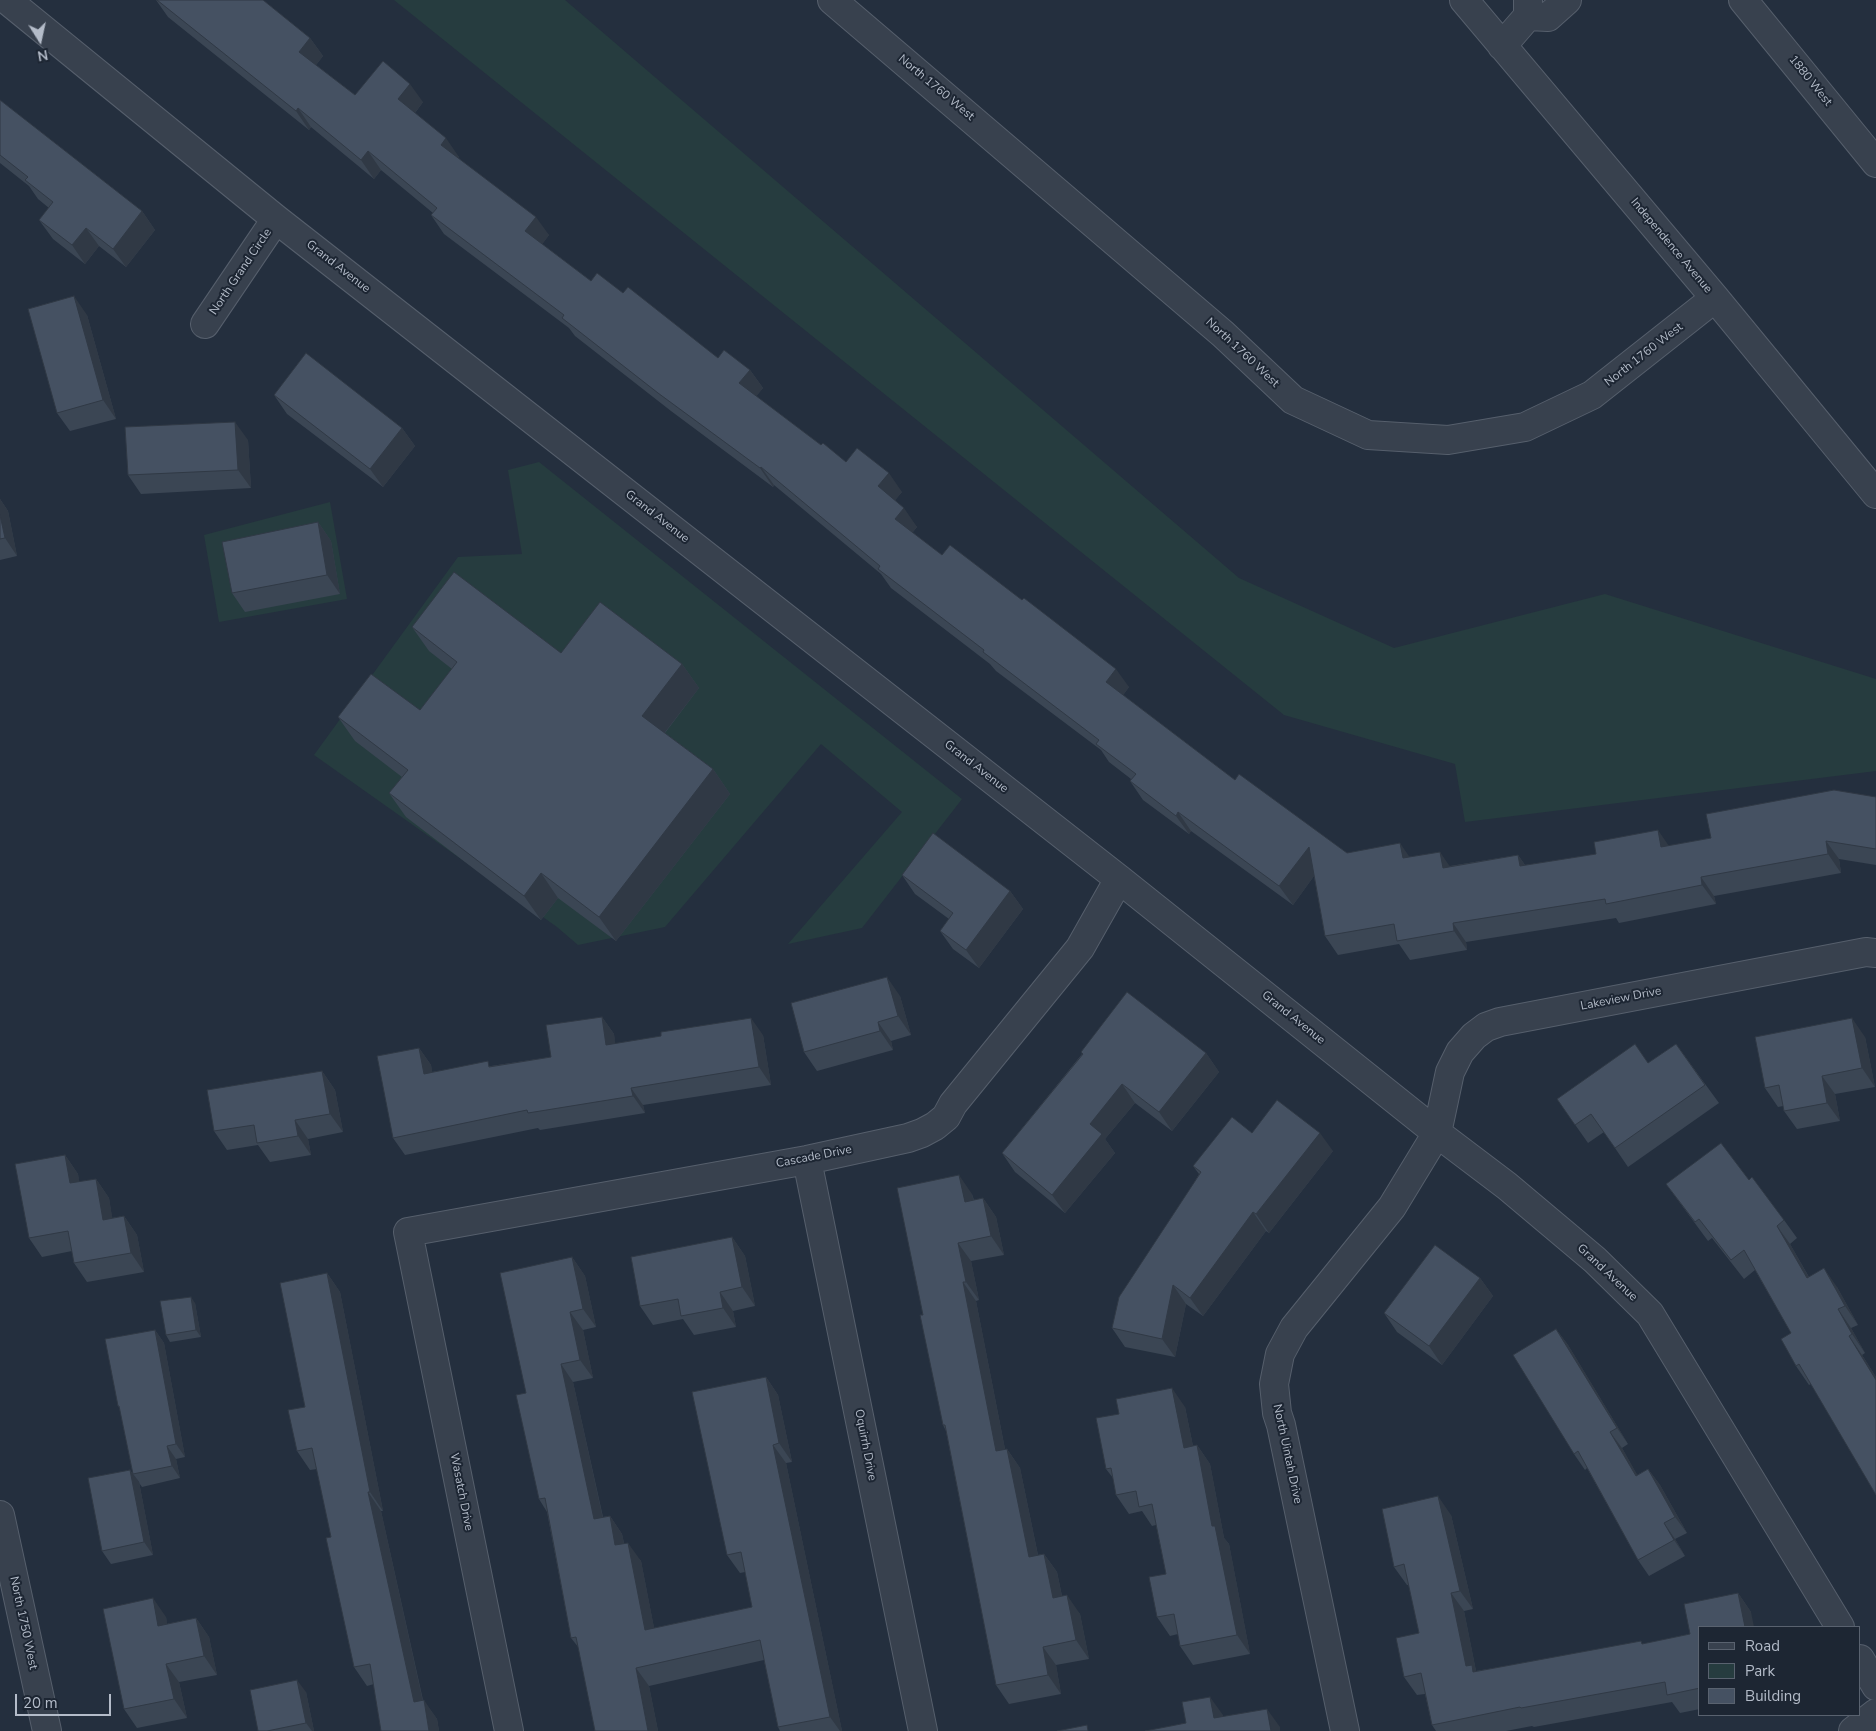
<!DOCTYPE html>
<style>
body{margin:0}
#map{position:relative;width:1876px;height:1731px;overflow:hidden;background:#242f3e;font-family:"Nunito Sans",sans-serif}
canvas{display:block}
.legend{position:absolute;left:1698px;top:1626px;width:162px;height:90px;box-sizing:border-box;background:#1d2633;border:1px solid #59626f;margin:0;padding:6px 9px;list-style:none;font-size:15px;color:#b4bcc9}
.legend li{display:flex;align-items:center;gap:10px;height:25px}
.legend b{width:25px;border:1px solid #59626f}
.north{position:absolute;left:15px;top:15px;width:50px;height:50px;-webkit-text-stroke:4px #1d2633;paint-order:stroke;rotate:170deg;font-size:14px;font-weight:700;line-height:20px;text-align:center;color:#b4bcc9}
.north::after{content:'';display:block;margin:auto;width:18px;height:22px;background:#b4bcc9;clip-path:polygon(50% 0,100% 100%,50% 72%,0 100%)}
.scale{position:absolute;left:15px;top:1694px;width:96px;height:22px;box-sizing:border-box;border:2px solid #b4bcc9;border-top:0;padding-left:6px;font-size:15px;line-height:18px;white-space:nowrap;color:#b4bcc9;-webkit-text-stroke:4px #1d2633;paint-order:stroke}
</style>
<div id="map">
<canvas width="1876" height="1731"></canvas>
<ul class="legend">
<li><b style="height:6px;background:#38414e"></b>Road</li>
<li><b style="height:14px;background:#263c3f"></b>Park</li>
<li><b style="height:14px;background:#455162"></b>Building</li>
</ul>
<div class="north">N</div>
<div class="scale">20 m</div>
</div>
<script>
const c = document.querySelector('canvas').getContext('2d');
c.lineJoin = 'round';
function fill(path, color) {
  c.fillStyle = color;
  c.fill(path, 'evenodd');
}
function shape(rows) {
  const path = new Path2D();
  for (const r of rows) {
    path.moveTo(r[0], r[1]);
    for (let i = 2; i < r.length; i += 2) path.lineTo(r[i], r[i + 1]);
  }
  return path;
}
function strokePath(path, color, width, dash) {
  c.strokeStyle = color;
  c.lineWidth = width;
  c.lineCap = dash ? 'butt' : 'round';
  c.setLineDash(dash || []);
  c.stroke(path);
}
function write(font, color, halo, rows, align = 'center') {
  c.font = font + ' "Nunito Sans",sans-serif';
  c.lineWidth = 4;
  c.setLineDash([]);
  c.textBaseline = 'middle';
  c.strokeStyle = halo;
  c.fillStyle = color;
  for (const [text, x, y, turn = 0] of rows) {
    c.save();
    c.translate(x, y);
    c.rotate((+turn || 0) * Math.PI / 180);
    c.textAlign = isNaN(turn) ? turn : align;
    if (halo) c.strokeText(text, 0, 0);
    c.fillText(text, 0, 0);
    c.restore();
  }
}
fill(shape([
 [394,0,565,0,1239,578,1394,648,1605,594,1876,679,1876,771,1465,822,1455,764,1284,715],
 [539,462,962,799,862,928,788,944,902,812,821,744,665,927,578,945,557,927,314,755,458,557,522,554,508,470],
 [330,502,347,599,219,622,204,535]
]), '#263c3f');
const minor = shape([
 [7,0,276,219,1119,879,1437,1133,1507,1186,1595,1260,1650,1314,1840,1627],
 [832,0,1223,334,1293,400,1368,435,1448,440,1525,427,1592,395,1715,298],
 [1464,0,1715,298,1876,494],
 [1743,0,1876,163],
 [1528,16,1548,17,1567,0],
 [1502,46,1528,16,1528,0],
 [205,324,276,219],
 [807,1160,923,1731],
 [0,1515,47,1731],
 [1860,1659,1876,1686],
 [509,1731,408,1232,807,1160,908,1138,922,1133,935,1126,946,1117,953,1104,1080,948,1119,879],
 [1345,1731,1281,1425,1277,1413,1274,1384,1280,1354,1294,1328,1392,1207,1437,1133,1450,1072,1460,1052,1474,1036,1486,1027,1500,1022,1866,952,1876,953],
 [1853,1731,1876,1713]
]);
strokePath(minor, '#565f6c', 30);
strokePath(minor, '#38414e', 28);
fill(shape([
 [156,0,263,0,310,38,323,56,316,65,355,95,423,102,415,113,459,157,458,158,549,235,542,244,591,281,623,293,718,358,750,370,763,388,756,396,821,445,846,462,902,492,895,500,917,527,912,533,942,555,1129,687,1123,695,1235,780,1347,853,1410,857,1450,866,1518,855,1525,865,1669,846,1711,838,1876,797,1876,865,1839,859,1841,873,1714,896,1716,904,1619,923,1616,918,1466,942,1467,950,1410,960,1399,944,1338,955,1325,936,1314,876,1293,905,1191,831,1189,834,1143,800,1130,781,1131,779,1109,762,1101,750,996,671,990,664,891,588,881,574,774,485,773,487,671,411,575,336,569,328,444,234,431,215,433,213,381,170,374,179,311,127,309,130,168,17],
 [0,100,142,211,155,230,126,267,99,246,85,264,53,239,39,220,49,208,38,199,29,186,0,163],
 [87,315,116,419,70,431,57,413],
 [274,395,402,428,415,446,383,487,287,414],
 [248,440,251,488,141,494,128,475],
 [0,499,8,511,17,556,0,560],
 [318,522,331,541,340,594,245,612,232,593],
 [412,627,561,653,682,664,699,688,665,733,713,769,730,794,616,941,558,898,541,920,406,817,389,793,402,777,355,741,338,717,420,710,452,669,429,651],
 [902,875,1010,891,1023,909,979,968,953,949,940,931,949,919,915,894],
 [900,996,911,1035,891,1041,893,1050,817,1071,804,1052],
 [602,1017,614,1034,615,1044,763,1035,771,1085,643,1105,645,1113,540,1130,538,1128,405,1155,393,1138,419,1048,431,1065,432,1072,491,1066,551,1057],
 [1865,1037,1875,1087,1835,1094,1840,1121,1797,1129,1784,1111,1783,1106,1778,1107,1765,1088],
 [1676,1044,1719,1103,1628,1167,1604,1132,1588,1143,1557,1099,1648,1063],
 [1081,1052,1206,1053,1219,1072,1172,1131,1135,1103,1105,1139,1115,1153,1065,1213,1015,1172,1002,1153,1082,1054],
 [322,1071,335,1090,343,1132,308,1139,311,1155,270,1162,258,1145,227,1150,214,1131],
 [1252,1133,1333,1151,1269,1233,1266,1231,1203,1316,1186,1304,1175,1357,1125,1347,1112,1328,1199,1174,1193,1166],
 [65,1155,78,1174,79,1182,96,1179,109,1198,112,1218,124,1216,137,1235,144,1272,87,1282,74,1263,72,1251,42,1257,29,1238],
 [1749,1180,1784,1220,1797,1238,1790,1244,1809,1277,1837,1287,1858,1325,1851,1328,1865,1353,1862,1355,1876,1377,1876,1495,1811,1384,1809,1385,1796,1366,1791,1333,1755,1270,1744,1279,1712,1238,1708,1241,1666,1184],
 [972,1194,974,1200,983,1198,996,1217,1004,1255,971,1261,979,1300,976,1301,1005,1449,1007,1449,1020,1468,1038,1555,1044,1554,1057,1572,1062,1596,1080,1614,1089,1659,1056,1665,1061,1694,1009,1704,996,1685,946,1431,943,1425,923,1315],
 [732,1237,745,1256,755,1306,733,1311,736,1327,694,1335,683,1319,653,1325,640,1306],
 [572,1257,585,1276,596,1327,583,1330,593,1378,573,1382,603,1517,610,1516,622,1534,624,1543,641,1561,654,1628,752,1607,745,1572,740,1573,727,1555,766,1377,778,1395,792,1462,786,1463,842,1731,780,1731,778,1727,764,1660,649,1686,658,1731,595,1731,579,1648,571,1638,547,1512,539,1499,526,1393],
 [327,1273,340,1292,383,1511,381,1511,423,1700,437,1719,439,1731,381,1731,374,1684,367,1686,354,1667,331,1537,317,1469,310,1470,297,1451],
 [1480,1278,1493,1296,1442,1365,1397,1332,1384,1313],
 [195,1303,201,1337,170,1342,166,1335],
 [1556,1329,1568,1345,1628,1444,1622,1448,1637,1475,1648,1469,1660,1485,1687,1533,1675,1539,1685,1556,1649,1576,1638,1560,1587,1468,1585,1470,1574,1454],
 [155,1330,164,1343,185,1457,176,1459,180,1478,142,1487,133,1474,120,1409,118,1406],
 [1185,1407,1193,1446,1197,1445,1210,1464,1224,1538,1229,1544,1250,1654,1193,1665,1180,1646,1178,1634,1170,1636,1157,1617,1166,1574,1156,1525,1152,1526,1142,1511,1129,1514,1116,1495,1113,1478,1106,1469],
 [130,1470,139,1482,153,1555,111,1564,102,1551],
 [1451,1515,1473,1609,1464,1611,1476,1671,1643,1644,1690,1634,1738,1593,1751,1612,1700,1627,1700,1709,1680,1713,1672,1702,1534,1727,1532,1726,1506,1731,1436,1731,1432,1725,1425,1694,1417,1695,1404,1677,1419,1633,1409,1585,1407,1585,1394,1567],
 [166,1617,167,1624,196,1618,209,1637,217,1675,179,1682,187,1718,137,1728,124,1709],
 [306,1692,314,1731,258,1731]
]), '#3b4654');
fill(shape([
 [310,38,323,56,312,70,299,52],
 [410,84,423,102,411,118,398,99],
 [298,108,311,127,309,130,296,111],
 [446,138,459,157,454,163,441,145],
 [368,151,381,170,374,179,361,160],
 [142,211,155,230,126,267,113,249],
 [536,217,549,235,538,250,525,231],
 [86,228,99,246,85,264,72,245],
 [74,296,87,315,116,419,103,400],
 [750,370,763,388,752,402,739,383],
 [235,422,248,440,251,488,238,470],
 [402,428,415,446,383,487,370,469],
 [761,467,774,485,773,487,760,468],
 [889,473,902,492,891,505,878,486],
 [0,499,8,511,17,556,5,538,0,515],
 [904,508,917,527,908,538,895,519],
 [318,522,331,541,340,594,327,575],
 [682,664,699,688,659,740,642,716],
 [1116,669,1129,687,1119,701,1106,682],
 [713,769,730,794,616,941,599,917],
 [1178,812,1191,831,1189,834,1176,816],
 [1658,830,1671,849,1661,847],
 [1826,841,1839,859,1841,873,1828,854],
 [1400,843,1413,862,1403,858],
 [1309,847,1322,865,1293,905,1279,886],
 [1440,852,1453,871,1443,868],
 [1518,855,1531,874,1520,866],
 [541,873,558,898,541,920,524,896],
 [1701,877,1714,896,1716,904,1702,885],
 [1010,891,1023,909,979,968,966,950],
 [1453,923,1466,942,1467,950,1454,931],
 [887,977,900,996,911,1035,898,1016],
 [602,1017,614,1034,618,1062,606,1045],
 [751,1018,763,1035,771,1085,759,1067],
 [1852,1018,1865,1037,1875,1087,1862,1068],
 [878,1022,891,1041,893,1050,880,1031],
 [419,1048,431,1065,436,1091,424,1074],
 [1206,1053,1219,1072,1172,1131,1159,1112],
 [322,1071,335,1090,343,1132,330,1114],
 [1822,1076,1835,1094,1840,1121,1827,1103],
 [1122,1084,1135,1103,1105,1139,1115,1153,1065,1213,1052,1195,1090,1124],
 [631,1088,643,1105,645,1113,633,1096],
 [295,1120,308,1139,311,1155,298,1136],
 [1320,1133,1333,1151,1269,1233,1256,1214],
 [65,1155,78,1174,83,1202,70,1183],
 [959,1175,972,1194,978,1220,965,1202],
 [96,1179,109,1198,116,1239,103,1220],
 [983,1198,996,1217,1004,1255,991,1236],
 [1253,1212,1266,1231,1203,1316,1190,1298],
 [124,1216,137,1235,144,1272,131,1253],
 [1777,1226,1790,1244,1820,1297,1807,1278],
 [732,1237,745,1256,755,1306,742,1287],
 [958,1243,971,1261,979,1300,966,1282],
 [572,1257,585,1276,596,1327,583,1309],
 [1824,1268,1837,1287,1858,1325,1845,1306],
 [327,1273,340,1292,383,1511,370,1492],
 [1480,1278,1493,1296,1442,1365,1429,1346],
 [963,1282,976,1301,1009,1470,996,1451],
 [1173,1285,1186,1304,1175,1357,1162,1339],
 [720,1292,733,1311,736,1327,723,1308],
 [191,1297,195,1303,201,1337,196,1330],
 [1838,1309,1851,1328,1865,1353,1852,1334],
 [570,1312,583,1330,593,1378,580,1360],
 [1556,1329,1568,1345,1628,1444,1617,1428],
 [155,1330,164,1343,185,1457,176,1444],
 [1849,1336,1862,1355,1876,1377,1876,1380],
 [561,1364,573,1382,607,1537,594,1519],
 [766,1377,778,1395,792,1462,779,1443],
 [1172,1388,1185,1407,1197,1466,1184,1448],
 [1610,1432,1622,1448,1647,1492,1636,1476],
 [773,1445,786,1463,842,1731,840,1731,830,1717],
 [1197,1445,1210,1464,1224,1538,1229,1544,1250,1654,1237,1635,1212,1526],
 [167,1446,176,1459,180,1478,172,1466],
 [1007,1449,1020,1468,1042,1575,1029,1557],
 [1648,1469,1660,1485,1687,1533,1675,1517],
 [130,1470,139,1482,153,1555,144,1542],
 [368,1492,381,1511,427,1720,414,1702],
 [1438,1496,1451,1515,1473,1609,1460,1591],
 [610,1516,622,1534,628,1563,615,1545],
 [1664,1523,1675,1539,1685,1556,1674,1540],
 [628,1543,641,1561,658,1648,645,1630],
 [1044,1554,1057,1572,1066,1617,1053,1598],
 [1451,1593,1464,1611,1476,1671,1485,1684,1466,1666],
 [1738,1593,1751,1612,1754,1627,1745,1627],
 [1067,1595,1080,1614,1089,1659,1076,1640],
 [153,1598,166,1617,171,1645,158,1626],
 [196,1618,209,1637,217,1675,204,1656],
 [1043,1647,1056,1665,1061,1694,1048,1675],
 [166,1664,179,1682,187,1718,174,1699],
 [636,1668,649,1686,658,1731,648,1731],
 [297,1680,306,1692,314,1731,312,1731,306,1723],
 [1210,1697,1223,1715,1226,1731,1214,1718],
 [424,1700,437,1719,439,1731,429,1731],
 [1267,1709,1280,1727,1280,1731,1271,1731]
]), '#303945');
const building = shape([
 [157,0,263,0,310,38,299,52,355,95,383,61,410,84,398,99,446,138,441,145,536,217,525,231,591,281,597,273,623,293,628,287,718,358,724,350,750,370,739,383,821,445,823,443,846,462,857,448,889,473,878,486,904,508,895,519,942,555,950,545,1022,600,1024,598,1116,669,1106,682,1235,780,1239,774,1347,853,1400,843,1403,858,1440,852,1443,868,1518,855,1520,866,1596,854,1594,842,1658,830,1661,847,1711,838,1706,814,1834,790,1876,797,1876,849,1826,841,1828,854,1701,877,1702,885,1606,904,1605,899,1453,923,1454,931,1397,941,1394,924,1325,936,1309,847,1279,886,1178,812,1176,816,1130,781,1136,774,1096,744,1099,740,983,652,984,650,878,569,880,566,761,467,760,468,658,393,562,318,564,315,431,215,437,208,368,151,361,160,298,108,296,111,157,0],
 [0,100,142,211,113,249,86,228,72,245,39,220,53,202,25,180,28,177,0,155,0,100],
 [74,296,103,400,57,413,28,309,74,296],
 [306,353,402,428,370,469,274,395,306,353],
 [235,422,238,470,128,475,125,427,235,422],
 [0,515,5,538,0,539,0,515],
 [318,522,327,575,232,593,222,542,318,522],
 [454,572,561,653,600,602,682,664,642,716,713,769,599,917,541,873,524,896,389,793,408,770,338,717,371,674,420,710,457,662,412,627,454,572],
 [933,833,1010,891,966,950,940,931,953,913,902,875,933,833],
 [887,977,898,1016,878,1022,880,1031,804,1052,791,1003,887,977],
 [1127,992,1206,1053,1159,1112,1122,1084,1090,1124,1102,1134,1052,1195,1002,1153,1083,1054,1081,1052,1127,992],
 [602,1017,606,1045,661,1036,661,1032,751,1018,759,1067,631,1088,633,1096,528,1113,527,1110,393,1138,377,1056,419,1048,424,1074,488,1061,489,1067,551,1057,546,1025,602,1017],
 [1852,1018,1862,1068,1822,1076,1827,1103,1784,1111,1779,1085,1765,1088,1755,1037,1852,1018],
 [1635,1044,1648,1063,1676,1044,1705,1085,1615,1148,1591,1114,1575,1125,1557,1099,1635,1044],
 [322,1071,330,1114,295,1120,298,1136,257,1143,254,1125,214,1131,207,1090,322,1071],
 [1277,1100,1320,1133,1256,1214,1253,1212,1190,1298,1173,1285,1162,1339,1112,1328,1119,1297,1201,1172,1193,1166,1232,1117,1252,1133,1277,1100],
 [1721,1143,1749,1180,1752,1177,1784,1220,1777,1226,1807,1278,1824,1268,1845,1306,1838,1309,1852,1334,1849,1336,1876,1380,1876,1495,1799,1364,1796,1366,1781,1339,1791,1333,1744,1250,1731,1260,1699,1219,1695,1222,1666,1184,1721,1143],
 [65,1155,70,1183,96,1179,103,1220,124,1216,131,1253,74,1263,68,1231,29,1238,15,1164,65,1155],
 [959,1175,965,1202,983,1198,991,1236,958,1243,966,1282,963,1282,996,1451,1007,1449,1029,1557,1044,1554,1053,1598,1067,1595,1076,1640,1043,1647,1048,1675,996,1685,945,1425,943,1425,920,1315,923,1315,897,1188,959,1175],
 [732,1237,742,1287,720,1292,723,1308,681,1316,678,1299,640,1306,631,1257,732,1237],
 [1435,1245,1480,1278,1429,1346,1384,1313,1435,1245],
 [572,1257,583,1309,570,1312,580,1360,561,1364,594,1519,610,1516,615,1545,628,1543,645,1630,752,1607,741,1552,727,1555,692,1392,766,1377,779,1443,773,1445,830,1717,778,1727,760,1640,636,1668,648,1731,595,1731,576,1637,571,1638,545,1498,539,1499,516,1395,526,1393,500,1273,572,1257],
 [327,1273,370,1492,368,1492,414,1702,424,1700,429,1731,381,1731,370,1664,354,1667,326,1538,331,1537,312,1448,297,1451,288,1410,305,1407,280,1283,327,1273],
 [191,1297,196,1330,166,1335,160,1301,191,1297],
 [1556,1329,1617,1428,1610,1432,1636,1476,1648,1469,1675,1517,1664,1523,1674,1540,1638,1560,1578,1451,1574,1454,1513,1355,1556,1329],
 [155,1330,176,1444,167,1446,172,1466,133,1474,119,1406,118,1406,105,1339,155,1330],
 [1172,1388,1184,1448,1197,1445,1212,1526,1215,1526,1237,1635,1180,1646,1174,1614,1157,1617,1149,1577,1166,1574,1152,1504,1139,1507,1136,1491,1116,1495,1111,1468,1106,1469,1096,1418,1119,1414,1116,1399,1172,1388],
 [130,1470,144,1542,102,1551,88,1478,130,1470],
 [1438,1496,1460,1591,1451,1593,1466,1666,1472,1665,1473,1672,1641,1641,1642,1644,1690,1634,1684,1604,1738,1593,1745,1627,1700,1627,1700,1688,1667,1695,1665,1682,1521,1708,1520,1707,1432,1725,1421,1673,1404,1677,1396,1638,1419,1633,1404,1564,1394,1567,1382,1509,1438,1496],
 [153,1598,158,1626,196,1618,204,1656,166,1664,174,1699,124,1709,103,1609,153,1598],
 [297,1680,306,1723,267,1731,258,1731,250,1690,297,1680],
 [1210,1697,1214,1718,1267,1709,1271,1731,1145,1731,1186,1723,1182,1702,1210,1697],
 [1087,1725,1088,1731,1057,1731,1087,1725]
]);
fill(building, '#455162');
strokePath(building, '#303945', 1);
write('12px', '#b4bcc9', '#1d2633', [
 ["1880 West",1810,81,51],
 ["North 1760 West",936,88,40],
 ["Independence Avenue",1671,246,50],
 ["Grand Avenue",338,267,38],
 ["North Grand Circle",241,272,-56],
 ["North 1760 West",1242,353,43],
 ["North 1760 West",1644,355,-38],
 ["Grand Avenue",657,517,38],
 ["Grand Avenue",976,767,38],
 ["Lakeview Drive",1621,999,-11],
 ["Grand Avenue",1293,1018,39],
 ["Cascade Drive",814,1157,-11],
 ["Grand Avenue",1607,1273,43],
 ["Oquirrh Drive",865,1445,79],
 ["North Uintah Drive",1287,1454,78],
 ["Wasatch Drive",461,1492,79],
 ["North 1750 West",23,1623,78]
]);
</script>
